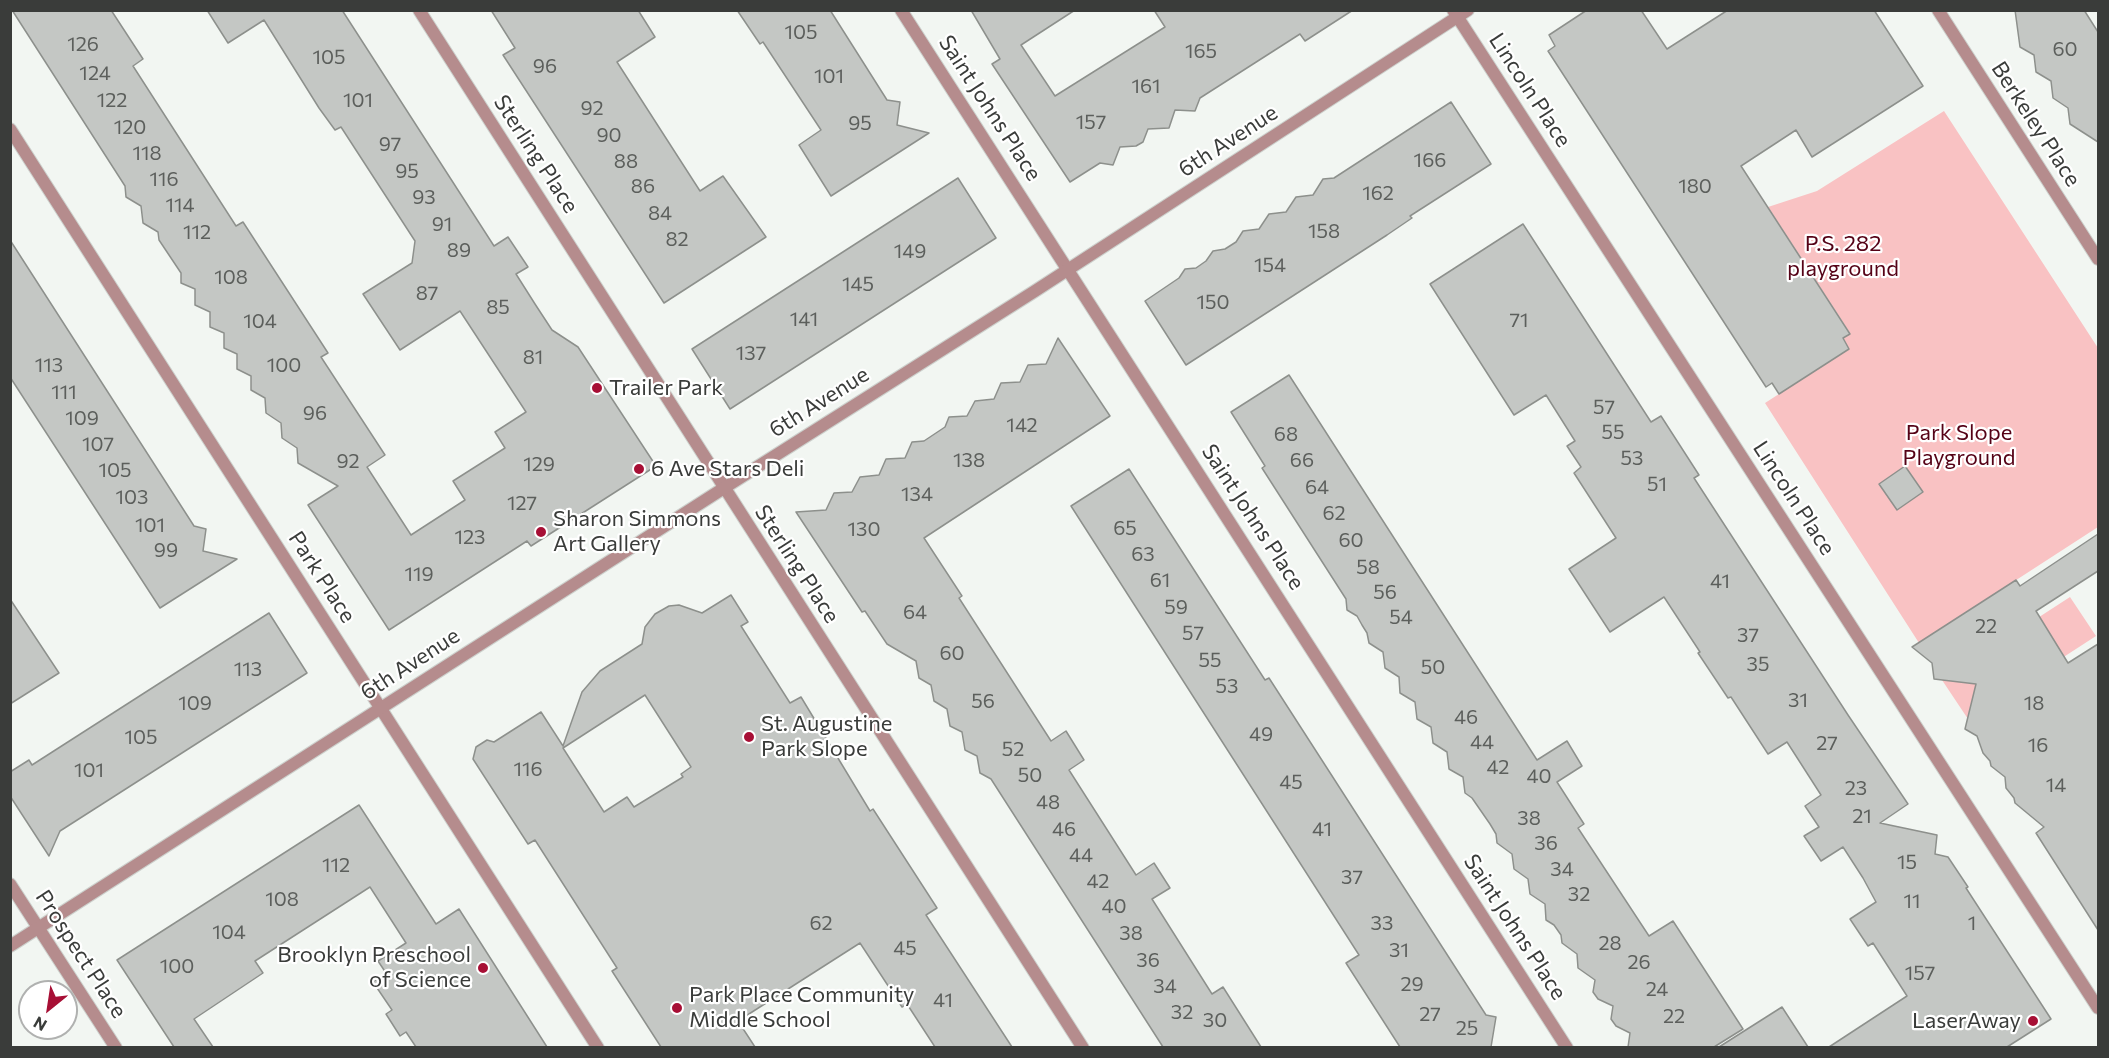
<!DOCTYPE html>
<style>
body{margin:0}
#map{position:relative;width:2109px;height:1058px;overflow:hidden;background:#f2f6f2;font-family:Commissioner,sans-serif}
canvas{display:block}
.frame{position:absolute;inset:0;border:12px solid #3a3c3a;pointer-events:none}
.north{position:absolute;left:18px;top:980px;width:60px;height:60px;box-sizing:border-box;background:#fff;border:2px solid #b0b1b0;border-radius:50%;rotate:210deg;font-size:16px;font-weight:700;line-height:24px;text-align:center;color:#3a3c3a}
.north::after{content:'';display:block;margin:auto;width:21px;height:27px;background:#a70f35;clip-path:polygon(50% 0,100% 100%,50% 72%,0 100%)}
</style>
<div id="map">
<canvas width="2109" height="1058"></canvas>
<div class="frame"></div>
<div class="north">N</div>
</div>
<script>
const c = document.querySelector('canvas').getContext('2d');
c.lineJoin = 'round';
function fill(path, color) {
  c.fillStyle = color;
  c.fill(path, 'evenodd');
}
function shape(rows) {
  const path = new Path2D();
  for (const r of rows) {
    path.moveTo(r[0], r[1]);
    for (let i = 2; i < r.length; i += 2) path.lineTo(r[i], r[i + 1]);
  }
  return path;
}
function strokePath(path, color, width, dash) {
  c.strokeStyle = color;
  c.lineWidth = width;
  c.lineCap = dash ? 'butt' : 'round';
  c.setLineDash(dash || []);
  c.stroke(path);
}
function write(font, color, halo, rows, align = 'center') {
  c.font = font + ' Commissioner,sans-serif';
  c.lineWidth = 4.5;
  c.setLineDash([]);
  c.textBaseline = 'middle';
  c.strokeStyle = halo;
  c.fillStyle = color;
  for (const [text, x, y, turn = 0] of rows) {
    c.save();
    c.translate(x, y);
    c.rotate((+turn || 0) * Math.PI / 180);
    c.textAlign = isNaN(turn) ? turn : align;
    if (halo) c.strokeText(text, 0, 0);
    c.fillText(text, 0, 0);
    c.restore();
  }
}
fill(shape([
 [1944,111,2098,348,2098,527,1919,643,1765,403,1849,349,1843,338,1850,333,1768,207,1817,191],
 [2070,597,2096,636,1968,719,1942,680]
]), '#f9c2c3');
const building = shape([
 [12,10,111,10,143,59,133,66,236,226,243,222,328,353,321,357,385,455,367,467,411,535,465,500,453,481,505,448,495,432,526,412,460,311,400,350,363,294,412,263,415,241,341,127,335,130,319,108,264,20,228,43,207,10,342,10,494,246,508,237,528,267,516,274,535,304,552,330,578,347,656,466,531,546,527,541,389,630,308,505,338,486,298,463,297,448,282,438,281,423,266,413,265,398,251,390,251,376,237,369,237,354,224,348,224,333,210,327,210,312,195,305,195,289,181,283,181,273,159,240,158,232,143,223,141,206,126,197,125,186,12,10],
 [491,10,638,10,655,37,617,62,700,191,723,176,766,237,664,303,503,55,515,48,491,10],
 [737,10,830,10,887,100,900,102,897,125,929,133,831,196,799,145,821,130,763,42,760,44,737,10],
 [971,10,1075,10,1021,45,1055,96,1165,27,1154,10,1353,10,1305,41,1300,34,1200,98,1195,111,1175,110,1169,128,1148,129,1143,142,1136,146,1120,147,1113,165,1100,163,1070,182,992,64,1000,59,971,10],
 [1587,10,1641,10,1667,49,1728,10,1874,10,1923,86,1812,157,1796,130,1741,166,1850,334,1843,338,1849,349,1779,394,1772,383,1766,387,1548,51,1555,46,1549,35,1587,10],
 [2015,10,2084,10,2098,32,2098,142,2070,124,2068,108,2053,98,2051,81,2036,72,2034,55,2020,47,2015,10],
 [1451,102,1491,164,1410,216,1412,218,1387,235,1186,365,1145,301,1179,278,1185,269,1196,268,1206,261,1213,251,1225,249,1236,242,1243,231,1259,229,1269,214,1286,212,1296,197,1313,195,1323,179,1334,178,1451,102],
 [958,178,996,238,730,409,692,349,958,178],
 [1523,224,1651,422,1661,416,1699,475,1694,478,1848,715,1908,804,1880,823,1937,835,1935,854,1948,857,1968,887,1966,888,2051,1019,2007,1047,1829,1047,1907,996,1873,943,1868,946,1850,919,1876,902,1863,878,1843,847,1821,861,1804,836,1819,827,1805,806,1821,795,1787,742,1768,754,1731,697,1728,698,1698,653,1700,652,1664,597,1610,632,1569,569,1616,538,1574,473,1581,467,1567,446,1575,441,1546,395,1514,415,1430,284,1523,224],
 [10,240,194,526,206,529,203,551,237,559,160,608,10,377,10,240],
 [1058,338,1110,416,924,538,962,596,959,598,1051,741,1066,731,1084,760,1069,770,1136,875,1154,863,1170,888,1152,899,1212,994,1223,987,1261,1047,1163,1047,991,779,980,773,977,756,965,750,962,732,950,726,947,709,934,701,931,685,919,678,916,661,887,644,865,611,862,612,796,512,826,510,834,493,852,492,860,477,879,475,886,459,905,458,912,442,924,441,945,427,949,417,967,416,975,401,994,399,1001,383,1020,382,1028,365,1046,364,1058,338],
 [1289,375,1537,760,1567,741,1582,766,1557,782,1584,824,1578,828,1649,936,1673,921,1743,1029,1714,1047,1628,1047,1630,1033,1616,1026,1611,1019,1613,1006,1598,999,1593,992,1595,980,1578,968,1577,954,1562,943,1561,935,1554,925,1546,920,1545,904,1530,894,1528,879,1514,869,1512,854,1497,843,1496,834,1490,824,1472,798,1465,793,1463,777,1449,769,1447,752,1433,743,1431,727,1417,719,1415,702,1400,693,1399,677,1385,668,1383,652,1369,643,1367,633,1362,625,1357,616,1347,610,1346,599,1262,468,1265,466,1231,412,1289,375],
 [1905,466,1923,492,1897,510,1879,484,1905,466],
 [1129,469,1265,680,1269,678,1486,1015,1496,1017,1491,1047,1400,1047,1346,963,1359,955,1071,506,1129,469],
 [2098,534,2098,571,2036,611,2068,663,2098,644,2098,930,2036,833,2044,827,2015,803,2014,798,2006,788,2005,777,1991,766,1990,761,1983,753,1977,736,1965,729,1976,684,1934,679,1932,663,1912,647,2016,580,2020,586,2098,534],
 [731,595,748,622,741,626,790,703,801,697,870,811,873,809,937,908,926,915,1012,1047,935,1047,907,1004,902,1007,860,943,738,1021,755,1047,661,1047,612,971,617,968,535,840,528,844,473,759,476,747,487,740,494,742,541,712,563,746,582,692,600,671,642,644,645,627,655,614,669,606,679,605,702,613,731,595],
 [645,695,691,767,681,774,683,777,634,807,627,797,604,812,563,748,645,695],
 [10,599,59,673,10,704,10,599],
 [269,613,307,673,60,831,49,856,10,796,10,772,29,760,32,765,269,613],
 [359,805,436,924,459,909,547,1047,416,1047,406,1032,400,1036,386,1014,392,1010,373,982,386,973,378,961,406,943,370,887,255,961,263,973,194,1019,213,1047,174,1047,117,960,359,805],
 [1782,1007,1808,1047,1719,1047,1782,1007]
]);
fill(building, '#c4c7c4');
strokePath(building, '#8d908c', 1.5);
const minor = shape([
 [419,10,1083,1048],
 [901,10,1567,1048],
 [1453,10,2098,1008],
 [1938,10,2098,259],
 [10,129,598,1048],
 [10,884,116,1048]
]);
const tertiary = shape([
 [10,946,724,488,1035,291,1468,10]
]);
strokePath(minor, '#cdd1cd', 14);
strokePath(tertiary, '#cdd1cd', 14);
strokePath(minor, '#b58c8d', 12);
strokePath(tertiary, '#b58c8d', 12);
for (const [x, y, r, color] of [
 [597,388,6,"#a70f35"],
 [639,469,6,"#a70f35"],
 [541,532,6,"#a70f35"],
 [749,737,6,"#a70f35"],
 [483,968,6,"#a70f35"],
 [677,1008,6,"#a70f35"],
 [2033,1021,6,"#a70f35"]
]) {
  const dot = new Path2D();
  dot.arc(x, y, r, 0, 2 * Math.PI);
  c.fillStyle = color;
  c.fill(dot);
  strokePath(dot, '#fff', 2);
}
write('20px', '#5c5f5c', null, [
 ["105",801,32],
 ["126",83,44],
 ["60",2065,49],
 ["165",1201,51],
 ["105",329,57],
 ["96",545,66],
 ["124",95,73],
 ["101",829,76],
 ["161",1146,86],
 ["122",112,100],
 ["101",358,100],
 ["92",592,108],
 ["157",1091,122],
 ["95",860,123],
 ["120",130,127],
 ["90",609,135],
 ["97",390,144],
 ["118",147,153],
 ["166",1430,160],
 ["88",626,161],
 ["95",407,171],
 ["116",164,179],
 ["86",643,186],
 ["180",1695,186],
 ["162",1378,193],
 ["93",424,197],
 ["114",180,205],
 ["84",660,213],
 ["91",442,224],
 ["158",1324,231],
 ["112",197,232],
 ["82",677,239],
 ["89",459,250],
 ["149",910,251],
 ["154",1270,265],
 ["108",231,277],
 ["145",858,284],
 ["87",427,293],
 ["150",1213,302],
 ["85",498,307],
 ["141",804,319],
 ["71",1519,320],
 ["104",260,321],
 ["137",751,353],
 ["81",533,357],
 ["113",49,365],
 ["100",284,365],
 ["111",64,392],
 ["57",1604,407],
 ["96",315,413],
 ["109",82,418],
 ["142",1022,425],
 ["55",1613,432],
 ["68",1286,434],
 ["107",98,444],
 ["53",1632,458],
 ["138",969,460],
 ["66",1302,460],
 ["92",348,461],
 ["129",539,464],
 ["105",115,470],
 ["51",1657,484],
 ["64",1317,487],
 ["134",917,494],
 ["103",132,497],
 ["127",522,503],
 ["62",1334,513],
 ["101",150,525],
 ["65",1125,528],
 ["130",864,529],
 ["123",470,537],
 ["60",1351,540],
 ["99",166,550],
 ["63",1143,554],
 ["58",1368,567],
 ["119",419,574],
 ["61",1160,580],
 ["41",1720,581],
 ["56",1385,592],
 ["59",1176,607],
 ["64",915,612],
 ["54",1401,617],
 ["22",1986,626],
 ["57",1193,633],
 ["37",1748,635],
 ["60",952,653],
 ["55",1210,660],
 ["35",1758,664],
 ["50",1433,667],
 ["113",248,669],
 ["53",1227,686],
 ["31",1798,700],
 ["56",983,701],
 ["109",195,703],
 ["18",2034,703],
 ["46",1466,717],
 ["49",1261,734],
 ["105",141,737],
 ["44",1482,742],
 ["27",1827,743],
 ["16",2038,745],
 ["52",1013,749],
 ["42",1498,767],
 ["116",528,769],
 ["101",89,770],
 ["50",1030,775],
 ["40",1539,776],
 ["45",1291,782],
 ["14",2056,785],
 ["23",1856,788],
 ["48",1048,802],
 ["21",1862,816],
 ["38",1529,818],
 ["46",1064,829],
 ["41",1322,829],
 ["36",1546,843],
 ["44",1081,855],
 ["15",1907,862],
 ["112",336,865],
 ["34",1562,869],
 ["37",1352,877],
 ["42",1098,881],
 ["32",1579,894],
 ["108",282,899],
 ["11",1912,901],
 ["40",1114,906],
 ["62",821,923],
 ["33",1382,923],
 ["1",1972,923],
 ["104",229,932],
 ["38",1131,933],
 ["28",1610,943],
 ["45",905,948],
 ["31",1399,950],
 ["36",1148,960],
 ["26",1639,962],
 ["100",177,966],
 ["157",1920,973],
 ["29",1412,984],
 ["34",1165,986],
 ["24",1657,989],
 ["41",943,1000],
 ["32",1182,1012],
 ["27",1430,1014],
 ["22",1674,1016],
 ["30",1215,1020],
 ["25",1467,1028]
]);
write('22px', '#3a3c3a', '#fff', [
 ["Lincoln Place",1530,90,57],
 ["Saint Johns Place",990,108,57],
 ["Berkeley Place",2036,124,57],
 ["6th Avenue",1228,141,-33],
 ["Sterling Place",536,154,57],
 ["6th Avenue",819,402,-32],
 ["Lincoln Place",1794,498,57],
 ["Saint Johns Place",1253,517,57],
 ["Sterling Place",797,564,57],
 ["Park Place",322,577,57],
 ["6th Avenue",410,664,-33],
 ["Saint Johns Place",1515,927,57],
 ["Prospect Place",81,954,57]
]);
write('22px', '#550216', '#fff', [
 ["P.S. 282",1843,244],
 ["playground",1843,269],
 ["Park Slope",1959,433],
 ["Playground",1959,458]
]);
write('22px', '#3a3c3a', '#fff', [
 ["Trailer Park",609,388],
 ["6 Ave Stars Deli",651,469],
 ["Sharon Simmons",553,519],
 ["Art Gallery",553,544],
 ["St. Augustine",761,724],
 ["Park Slope",761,749],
 ["Brooklyn Preschool",471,955,"right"],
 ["of Science",471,980,"right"],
 ["Park Place Community",689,995],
 ["Middle School",689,1020],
 ["LaserAway",2021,1021,"right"]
], 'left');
</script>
